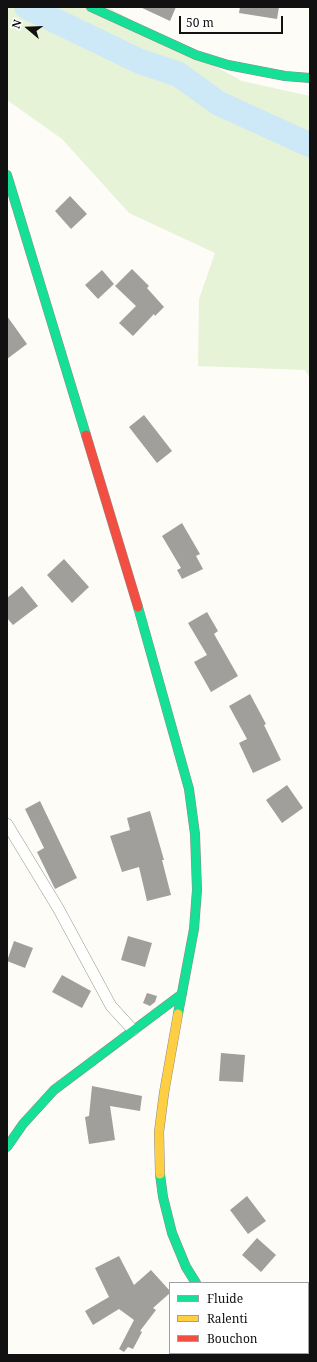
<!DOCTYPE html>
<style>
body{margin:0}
#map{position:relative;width:317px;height:1362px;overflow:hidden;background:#fdfcf7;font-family:"Noto Serif",serif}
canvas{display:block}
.frame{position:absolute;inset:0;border:8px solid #111;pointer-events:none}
.legend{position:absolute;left:169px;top:1282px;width:140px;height:72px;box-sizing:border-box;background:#fff;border:1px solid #a0a0a0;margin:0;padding:5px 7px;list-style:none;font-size:12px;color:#111}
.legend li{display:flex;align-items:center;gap:8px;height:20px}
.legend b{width:20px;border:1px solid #a0a0a0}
.north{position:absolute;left:8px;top:8px;width:40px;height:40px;-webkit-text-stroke:3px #fff;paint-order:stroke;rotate:289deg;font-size:11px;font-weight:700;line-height:16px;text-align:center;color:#111}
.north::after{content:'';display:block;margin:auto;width:14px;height:18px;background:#111;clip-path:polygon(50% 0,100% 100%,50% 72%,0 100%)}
.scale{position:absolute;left:179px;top:16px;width:104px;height:18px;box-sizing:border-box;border:2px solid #111;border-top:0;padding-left:5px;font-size:12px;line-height:14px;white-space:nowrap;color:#111;-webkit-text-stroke:3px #fff;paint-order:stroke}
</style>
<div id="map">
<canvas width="317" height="1362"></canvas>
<div class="frame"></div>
<ul class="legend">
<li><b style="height:5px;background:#16e098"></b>Fluide</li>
<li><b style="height:5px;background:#ffcf43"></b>Ralenti</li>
<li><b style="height:5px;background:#f24e42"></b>Bouchon</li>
</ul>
<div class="north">N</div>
<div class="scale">50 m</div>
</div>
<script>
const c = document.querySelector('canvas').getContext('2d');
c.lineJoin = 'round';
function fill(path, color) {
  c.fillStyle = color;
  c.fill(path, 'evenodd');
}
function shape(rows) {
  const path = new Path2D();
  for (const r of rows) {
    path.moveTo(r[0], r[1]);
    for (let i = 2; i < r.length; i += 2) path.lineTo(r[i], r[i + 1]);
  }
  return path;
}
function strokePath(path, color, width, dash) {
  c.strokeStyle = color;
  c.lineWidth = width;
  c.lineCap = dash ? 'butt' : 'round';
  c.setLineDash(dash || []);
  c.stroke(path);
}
fill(shape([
 [7,7,108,7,242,81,310,96,310,378,305,370,198,366,199,299,215,253,129,213,62,139,7,100]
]), '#e7f3d7');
strokePath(shape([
 [27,7,141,62,178,74,218,103,310,145]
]), '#cde8f7', 25);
fill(shape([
 [140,7,176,7,170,21],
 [240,7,279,7,277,19,239,13],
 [70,196,87,214,71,229,55,211],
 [132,269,149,286,147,288,164,307,155,316,154,314,133,336,119,323,136,306,115,286],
 [102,270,114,284,98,299,85,285],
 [7,316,27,344,7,359],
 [144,415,172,451,157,463,129,427],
 [182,523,200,554,196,556,203,569,182,579,177,570,181,568,162,536],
 [64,559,89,587,72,603,47,575],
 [22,586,38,606,13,625,7,618,7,598],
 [207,612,218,631,214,634,238,676,211,692,194,662,207,655,188,623],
 [250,694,266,724,264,725,281,760,253,773,239,743,247,739,229,706],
 [287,785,303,808,282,823,266,800],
 [40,801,77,878,55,889,37,852,44,848,25,809],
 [150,811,164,860,162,860,171,895,147,901,139,867,122,872,110,836,130,830,127,818],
 [128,936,152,943,145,967,121,960],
 [14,941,33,948,25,968,7,961],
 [62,975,91,991,82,1008,52,992],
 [147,993,157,996,155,1002,150,1006,143,1003],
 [221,1053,245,1055,243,1082,219,1081],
 [92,1086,142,1096,140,1111,110,1106,115,1140,89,1144,85,1117,89,1116],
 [247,1196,266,1221,248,1234,230,1210],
 [257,1238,276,1255,261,1272,242,1255],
 [119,1256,134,1285,151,1270,170,1291,170,1293,153,1308,156,1310,140,1331,142,1332,133,1349,128,1347,124,1352,119,1349,134,1320,119,1309,93,1325,85,1311,109,1297,95,1268]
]), '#a19f9c');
const street = shape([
 [7,824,58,908,111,1006,133,1030],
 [308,1336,310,1332],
 [297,1355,298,1353]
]);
const fast = shape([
 [91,7,196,55,228,65,285,76,310,78],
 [7,175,86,435],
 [138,607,189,789,195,834,197,890,194,929,178,1014],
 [7,1147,23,1124,54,1090,182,994],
 [160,1174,163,1197,172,1233,186,1267,196,1283],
 [253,1353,255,1355]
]);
const slow = shape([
 [160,1174,159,1132,164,1093,178,1014]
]);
const jam = shape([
 [86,435,138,607]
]);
strokePath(street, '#979795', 12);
strokePath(fast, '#8e8d8b', 10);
strokePath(slow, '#8e8d8b', 10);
strokePath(jam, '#8e8d8b', 10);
strokePath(street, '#fffffe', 11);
strokePath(fast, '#16e098', 9);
strokePath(slow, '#ffcf43', 9);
strokePath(jam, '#f24e42', 9);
</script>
